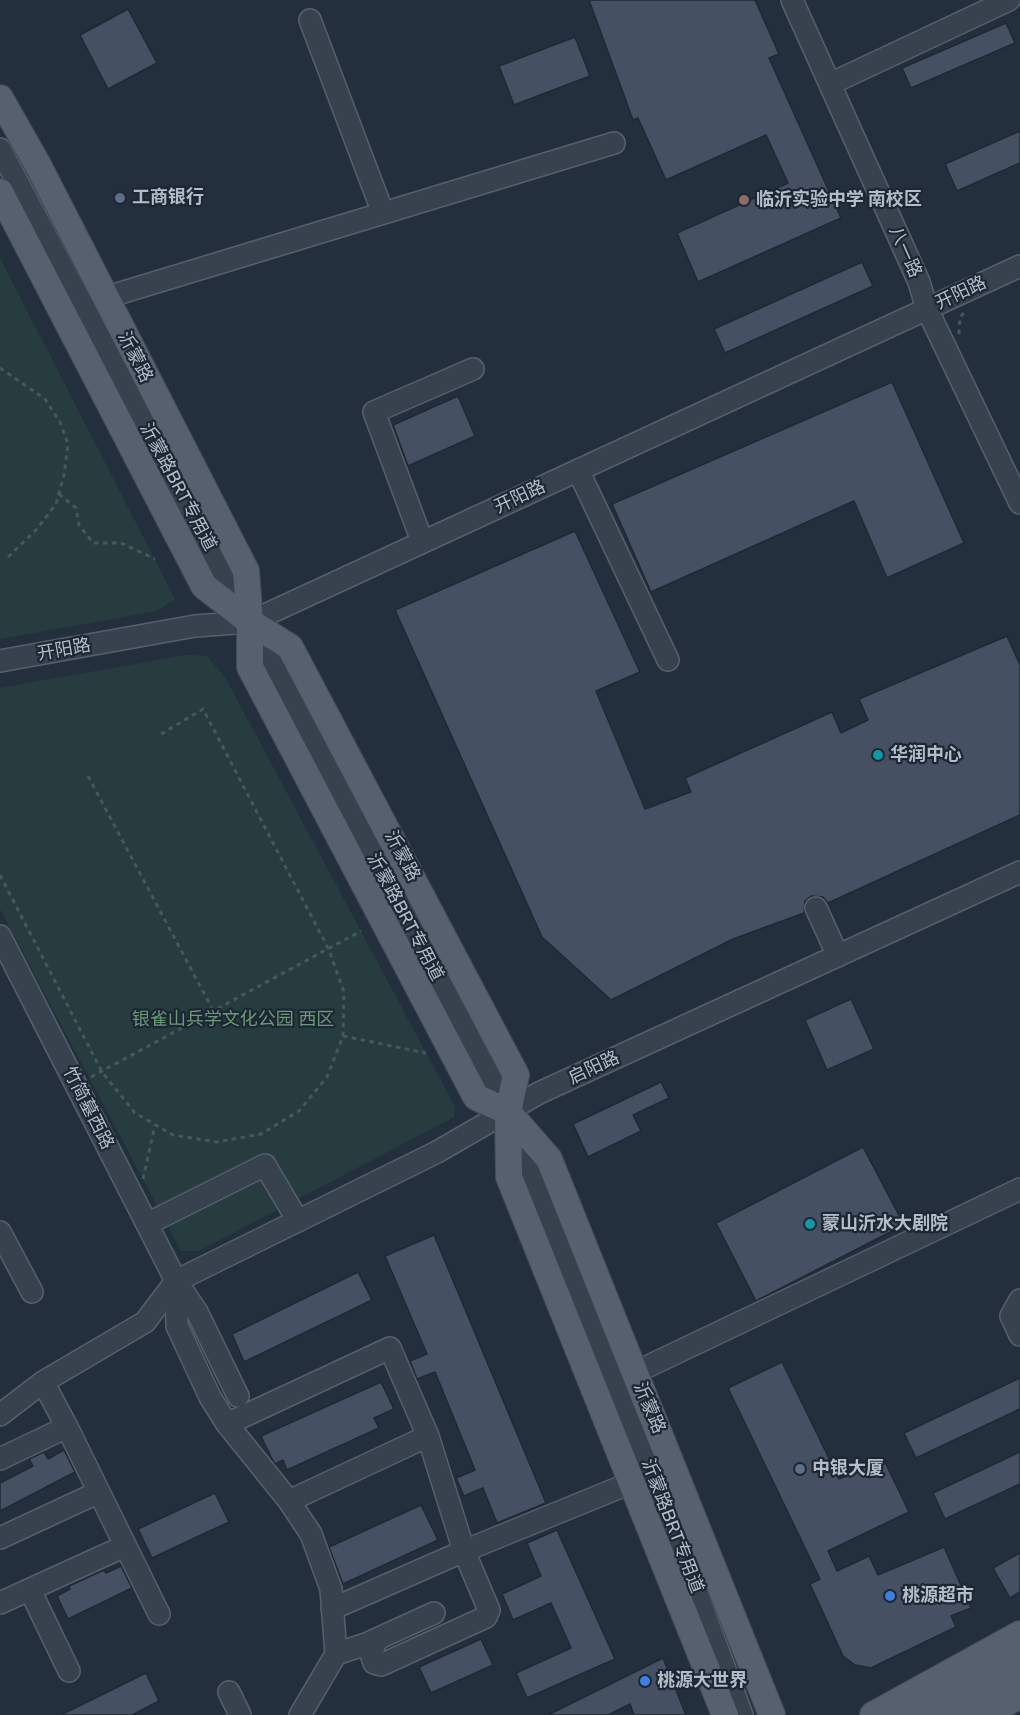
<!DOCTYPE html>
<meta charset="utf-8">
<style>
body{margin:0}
canvas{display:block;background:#242f3e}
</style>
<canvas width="1020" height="1715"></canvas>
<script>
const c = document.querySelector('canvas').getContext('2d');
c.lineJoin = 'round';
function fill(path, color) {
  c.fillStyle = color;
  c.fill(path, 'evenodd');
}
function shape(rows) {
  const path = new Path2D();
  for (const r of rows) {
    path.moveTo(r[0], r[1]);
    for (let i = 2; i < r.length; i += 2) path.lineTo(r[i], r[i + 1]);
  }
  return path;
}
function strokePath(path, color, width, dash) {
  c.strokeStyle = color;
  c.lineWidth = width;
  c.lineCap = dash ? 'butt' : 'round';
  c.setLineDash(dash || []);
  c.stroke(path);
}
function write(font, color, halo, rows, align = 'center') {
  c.font = font + ' Rubik,"Noto Sans SC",sans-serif';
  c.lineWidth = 4.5;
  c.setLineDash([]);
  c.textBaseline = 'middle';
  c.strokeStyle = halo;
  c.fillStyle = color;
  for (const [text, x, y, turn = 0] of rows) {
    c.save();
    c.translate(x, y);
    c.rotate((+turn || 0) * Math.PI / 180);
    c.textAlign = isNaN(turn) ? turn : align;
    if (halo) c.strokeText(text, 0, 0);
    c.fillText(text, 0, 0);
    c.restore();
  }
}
fill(shape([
 [0,258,175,599,157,611,0,639],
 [186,655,207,656,226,679,455,1107,454,1117,199,1251,181,1251,0,909,0,688]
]), '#263c3f');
const building = shape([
 [589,0,755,0,779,54,769,58,841,218,698,282,677,233,788,183,766,135,666,180,638,118,633,120,589,0],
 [128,9,157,63,108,89,80,35,128,9],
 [1006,23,1015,43,911,88,902,68,1006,23],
 [575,37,590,76,514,105,499,66,575,37],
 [1020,131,1020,163,957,191,945,164,1020,131],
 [862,262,873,286,725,353,714,329,862,262],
 [892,382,964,543,887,578,854,501,651,592,612,504,892,382],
 [458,396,475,436,408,466,393,425,458,396],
 [575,531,640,672,596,691,645,809,691,792,685,778,832,712,841,733,868,720,859,699,1007,636,1020,665,1020,815,828,903,823,897,811,896,805,901,804,913,733,939,611,1000,542,937,395,610,575,531],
 [851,999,874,1049,827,1070,805,1020,851,999],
 [661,1082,669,1098,633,1115,641,1131,588,1157,573,1124,661,1082],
 [863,1147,904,1225,756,1301,716,1223,863,1147],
 [434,1235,546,1503,497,1523,483,1488,464,1496,456,1478,475,1470,435,1372,417,1379,410,1361,427,1354,385,1256,434,1235],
 [358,1272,372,1300,244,1362,232,1334,358,1272],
 [782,1362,839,1479,883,1458,909,1512,828,1551,837,1571,869,1556,878,1575,944,1547,971,1608,951,1616,956,1627,871,1668,855,1665,843,1656,810,1584,820,1579,728,1388,782,1362],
 [1020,1378,1020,1409,916,1458,904,1433,1020,1378],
 [381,1382,394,1409,374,1418,379,1428,287,1470,283,1460,275,1464,272,1459,261,1436,381,1382],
 [64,1450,75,1472,0,1511,0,1483,33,1466,29,1459,44,1452,48,1459,64,1450],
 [1020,1452,1020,1484,945,1519,933,1493,1020,1452],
 [215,1493,229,1522,152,1558,138,1529,215,1493],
 [421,1505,438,1540,343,1584,329,1547,421,1505],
 [557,1530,615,1659,527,1698,516,1673,571,1648,551,1603,513,1620,502,1594,541,1576,527,1543,557,1530],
 [1020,1553,1020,1592,1010,1598,993,1568,1020,1553],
 [121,1566,132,1588,68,1619,57,1596,70,1589,69,1586,104,1570,106,1573,121,1566],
 [481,1639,493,1665,431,1693,419,1667,481,1639],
 [663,1658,686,1715,634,1715,630,1704,608,1715,548,1715,663,1658],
 [146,1673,159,1701,132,1715,61,1715,146,1673]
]);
fill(building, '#455162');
strokePath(building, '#1f2835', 1.5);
const minor = shape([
 [792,0,919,282,927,309,1020,503],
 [310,20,383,213],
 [830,84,1009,0],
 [0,149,508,1112,658,1489,742,1715],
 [104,298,614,143],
 [578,470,668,660],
 [422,541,374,412,473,369],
 [0,661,195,626,250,622,1020,266],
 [816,908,838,956],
 [0,936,176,1281,197,1312,238,1396],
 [147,1224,265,1165,298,1221],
 [0,1232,32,1292],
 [176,1282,177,1326,210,1397,227,1424,289,1501,311,1534,331,1589,336,1654,300,1715],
 [1020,1300,1011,1316,1020,1335],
 [634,1373,1020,1189],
 [43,1382,67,1427],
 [0,1415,43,1382,145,1322,176,1281,437,1152,539,1093,1020,872],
 [227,1424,390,1348,428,1436,464,1551,489,1610,486,1617,381,1665,374,1663,371,1654,377,1639],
 [0,1459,67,1427,159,1614],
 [289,1501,428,1436],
 [0,1538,99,1492],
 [30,1590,69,1671],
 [0,1603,125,1546],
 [332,1609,464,1551,633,1482],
 [336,1654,366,1644,434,1613],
 [229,1692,240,1715]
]);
const major = shape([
 [0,98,38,165,246,571,250,622,250,667,476,1097,508,1112,549,1159,772,1715],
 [0,192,204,586,250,622,290,647,516,1075,508,1112,509,1177,725,1715],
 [873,1715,1020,1634],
 [911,1715,1020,1653],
 [949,1715,1020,1674],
 [986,1715,1020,1695]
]);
strokePath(minor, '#565f6c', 24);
strokePath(major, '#414a57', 28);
strokePath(shape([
 [959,334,960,317,964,313],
 [0,368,45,399,60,422,68,444,64,475,56,504,36,530,7,558],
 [59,494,76,508,79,525,93,543,121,543,155,559],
 [88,776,214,1012],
 [0,875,102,1072,135,1113,173,1135,217,1142,261,1134,299,1111,327,1077,343,1036,344,992,329,950,203,709,161,734],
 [343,1036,426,1053],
 [91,1077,361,931],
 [143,1179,155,1125]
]), '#44595c', 3, [4.5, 4.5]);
strokePath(minor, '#38414e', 21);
strokePath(major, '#56606e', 26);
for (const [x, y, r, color] of [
 [120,198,6,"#5c6f8a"],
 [744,200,6,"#8d6e63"],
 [878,755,6,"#0f9aa8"],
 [810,1224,6,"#0f9aa8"],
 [800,1469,6,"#5c6f8a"],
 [890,1596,6,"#3f7fe0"],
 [645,1681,6,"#3f7fe0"]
]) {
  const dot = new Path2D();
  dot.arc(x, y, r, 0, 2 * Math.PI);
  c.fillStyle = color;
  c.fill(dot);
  strokePath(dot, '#1d2633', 2);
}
write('bold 18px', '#b4bcc9', '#1d2633', [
 ["工商银行",132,198],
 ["临沂实验中学 南校区",756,200],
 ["华润中心",890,755],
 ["蒙山沂水大剧院",822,1224],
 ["中银大厦",812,1469],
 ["桃源超市",902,1596],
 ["桃源大世界",657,1681]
], 'left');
write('18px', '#b4bcc9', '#1d2633', [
 ["八一路",905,252,66],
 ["开阳路",961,293,-25],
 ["沂蒙路",135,357,63],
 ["沂蒙路BRT专用道",178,487,62],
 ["开阳路",520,497,-25],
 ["开阳路",64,650,-10],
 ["沂蒙路",402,856,62],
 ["沂蒙路BRT专用道",405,917,62],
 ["启阳路",594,1068,-25],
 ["竹简墓西路",88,1108,63],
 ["沂蒙路",649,1408,67],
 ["沂蒙路BRT专用道",672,1526,69]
]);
write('18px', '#6b9a76', '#1d2633', [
 ["银雀山兵学文化公园 西区",233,1020]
]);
</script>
